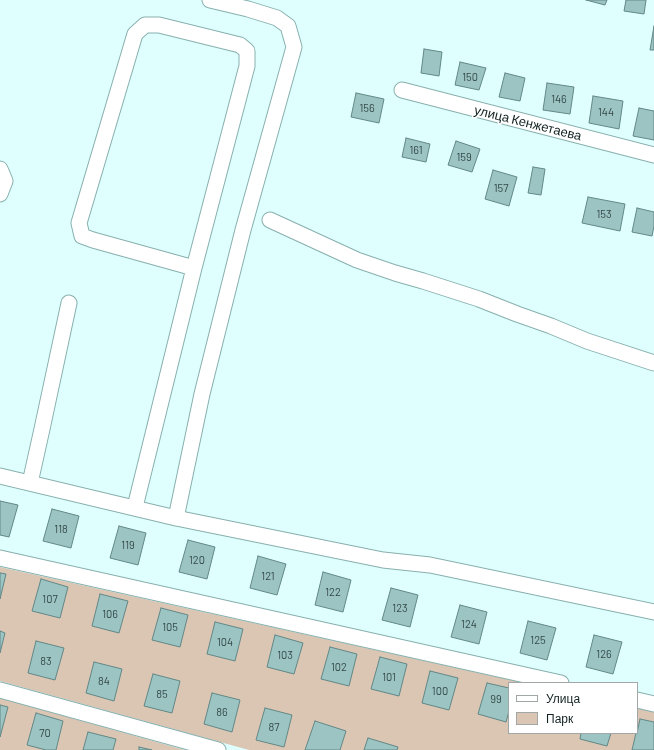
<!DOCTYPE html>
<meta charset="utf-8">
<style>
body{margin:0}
#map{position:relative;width:654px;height:750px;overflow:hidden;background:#defffe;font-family:Barlow,sans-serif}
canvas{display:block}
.legend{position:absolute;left:508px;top:682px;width:130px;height:52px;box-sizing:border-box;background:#fff;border:1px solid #a0a7a6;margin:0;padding:5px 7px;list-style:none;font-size:12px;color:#122221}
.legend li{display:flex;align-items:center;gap:8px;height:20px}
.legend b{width:20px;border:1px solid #a0a7a6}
</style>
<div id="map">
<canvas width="654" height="750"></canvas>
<ul class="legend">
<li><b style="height:5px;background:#fff"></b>Улица</li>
<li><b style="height:11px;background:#dbc5b3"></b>Парк</li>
</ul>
</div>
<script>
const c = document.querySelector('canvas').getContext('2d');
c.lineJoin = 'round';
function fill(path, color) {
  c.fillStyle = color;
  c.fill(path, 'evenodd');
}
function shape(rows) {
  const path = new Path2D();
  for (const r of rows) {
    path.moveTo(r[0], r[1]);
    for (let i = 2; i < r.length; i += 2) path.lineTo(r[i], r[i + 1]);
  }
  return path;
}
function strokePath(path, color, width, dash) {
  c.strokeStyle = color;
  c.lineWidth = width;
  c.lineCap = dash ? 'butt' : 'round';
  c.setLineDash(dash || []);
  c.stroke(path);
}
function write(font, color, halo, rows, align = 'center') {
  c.font = font + ' Barlow,sans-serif';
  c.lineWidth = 3;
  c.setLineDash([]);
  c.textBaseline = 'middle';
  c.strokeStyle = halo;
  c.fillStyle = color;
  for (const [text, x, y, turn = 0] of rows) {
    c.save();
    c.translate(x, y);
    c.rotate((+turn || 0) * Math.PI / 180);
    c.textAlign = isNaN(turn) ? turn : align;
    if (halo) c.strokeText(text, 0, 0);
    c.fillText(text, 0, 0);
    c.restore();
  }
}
fill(shape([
 [0,567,524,683,509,683,509,733,637,733,637,708,654,712,654,750,249,750,0,681],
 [0,698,185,750,0,750]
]), '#dbc5b3');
const building = shape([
 [586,0,607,0,605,5,586,0],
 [626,0,646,0,644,14,624,11,626,0],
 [654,26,654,50,650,50,654,26],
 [424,49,442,52,439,76,421,73,424,49],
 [460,62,486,68,479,90,455,85,460,62],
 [505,73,525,78,520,101,499,97,505,73],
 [547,83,574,87,570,114,543,110,547,83],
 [356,93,384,99,379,123,351,117,356,93],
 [593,96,623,101,619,129,589,123,593,96],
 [639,108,654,111,654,140,633,136,639,108],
 [406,138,430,144,426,162,402,157,406,138],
 [456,141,480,149,472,172,448,165,456,141],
 [533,167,545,169,541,195,528,193,533,167],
 [493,170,517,177,509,206,485,199,493,170],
 [588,197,625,204,620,231,582,223,588,197],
 [637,208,654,212,654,226,652,236,632,232,637,208],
 [0,501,18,505,9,537,0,535,0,501],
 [52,509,79,516,71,548,43,541,52,509],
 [119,526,146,533,138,565,110,558,119,526],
 [188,540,215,547,207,579,179,572,188,540],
 [258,556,286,564,277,595,250,588,258,556],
 [323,572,351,580,343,612,315,605,323,572],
 [0,573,6,574,0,599,0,573],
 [41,579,68,587,60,618,32,611,41,579],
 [391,588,418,595,410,627,382,620,391,588],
 [100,594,128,601,119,633,92,626,100,594],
 [460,605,487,612,479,644,451,637,460,605],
 [161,608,188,615,180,647,152,640,161,608],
 [528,621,556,628,547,660,520,653,528,621],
 [215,622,243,629,235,661,207,654,215,622],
 [0,631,5,633,0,653,0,631],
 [275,635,303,643,294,674,267,667,275,635],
 [594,635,622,642,613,674,586,667,594,635],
 [36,641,64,648,55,680,28,673,36,641],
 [330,647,357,654,349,686,321,679,330,647],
 [380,657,407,664,399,696,371,689,380,657],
 [94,662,122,669,114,701,86,693,94,662],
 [430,671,458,678,449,710,422,703,430,671],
 [153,674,180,681,172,713,144,706,153,674],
 [487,683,509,688,509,711,506,722,478,714,487,683],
 [212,693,240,700,232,732,204,724,212,693],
 [0,705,8,707,0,737,0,705],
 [265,708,292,715,284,747,256,740,265,708],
 [36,713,63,721,56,750,46,750,27,745,36,713],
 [640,719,654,722,654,750,632,750,636,733,637,733,640,719],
 [315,721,346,731,340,750,305,750,315,721],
 [88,732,116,739,113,750,83,750,88,732],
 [581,733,611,733,607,746,580,739,581,733],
 [368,738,398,747,397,750,364,750,368,738],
 [139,747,152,750,139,750,139,747]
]);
fill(building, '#9cc4c2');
strokePath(building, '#628887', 1);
const minor = shape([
 [402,90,654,155],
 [0,169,5,181,0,194],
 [270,220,357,260,395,273,423,281,479,299,517,314,551,326,587,341,654,363],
 [0,476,176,518,383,560,430,565,654,612],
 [30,483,42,429,69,303],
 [135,507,194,268,247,66,247,51,240,45,159,25,145,25,135,34,79,223,82,236,93,240,194,268],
 [176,518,202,394,243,230,294,47,288,26,277,18,248,9,210,0],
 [0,558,561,683],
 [0,690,218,750],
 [637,700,654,704]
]);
strokePath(minor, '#88b0ae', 17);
strokePath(minor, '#fff', 15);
write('11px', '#344a49', null, [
 ["150",470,77],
 ["146",559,99],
 ["156",367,108],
 ["144",606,112],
 ["161",416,150],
 ["159",464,157],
 ["157",501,188],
 ["153",604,214],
 ["118",61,529],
 ["119",128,545],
 ["120",197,560],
 ["121",268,576],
 ["122",333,592],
 ["107",50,599],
 ["123",400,608],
 ["106",110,614],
 ["124",469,624],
 ["105",170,627],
 ["125",538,640],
 ["104",225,642],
 ["126",604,654],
 ["103",285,655],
 ["83",46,661],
 ["102",339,667],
 ["101",389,677],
 ["84",104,681],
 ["100",440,691],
 ["85",162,694],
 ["99",496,699],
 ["86",222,712],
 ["87",274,727],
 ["70",45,733]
]);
write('13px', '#122221', '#fff', [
 ["улица Кенжетаева",528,123,14]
]);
</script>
